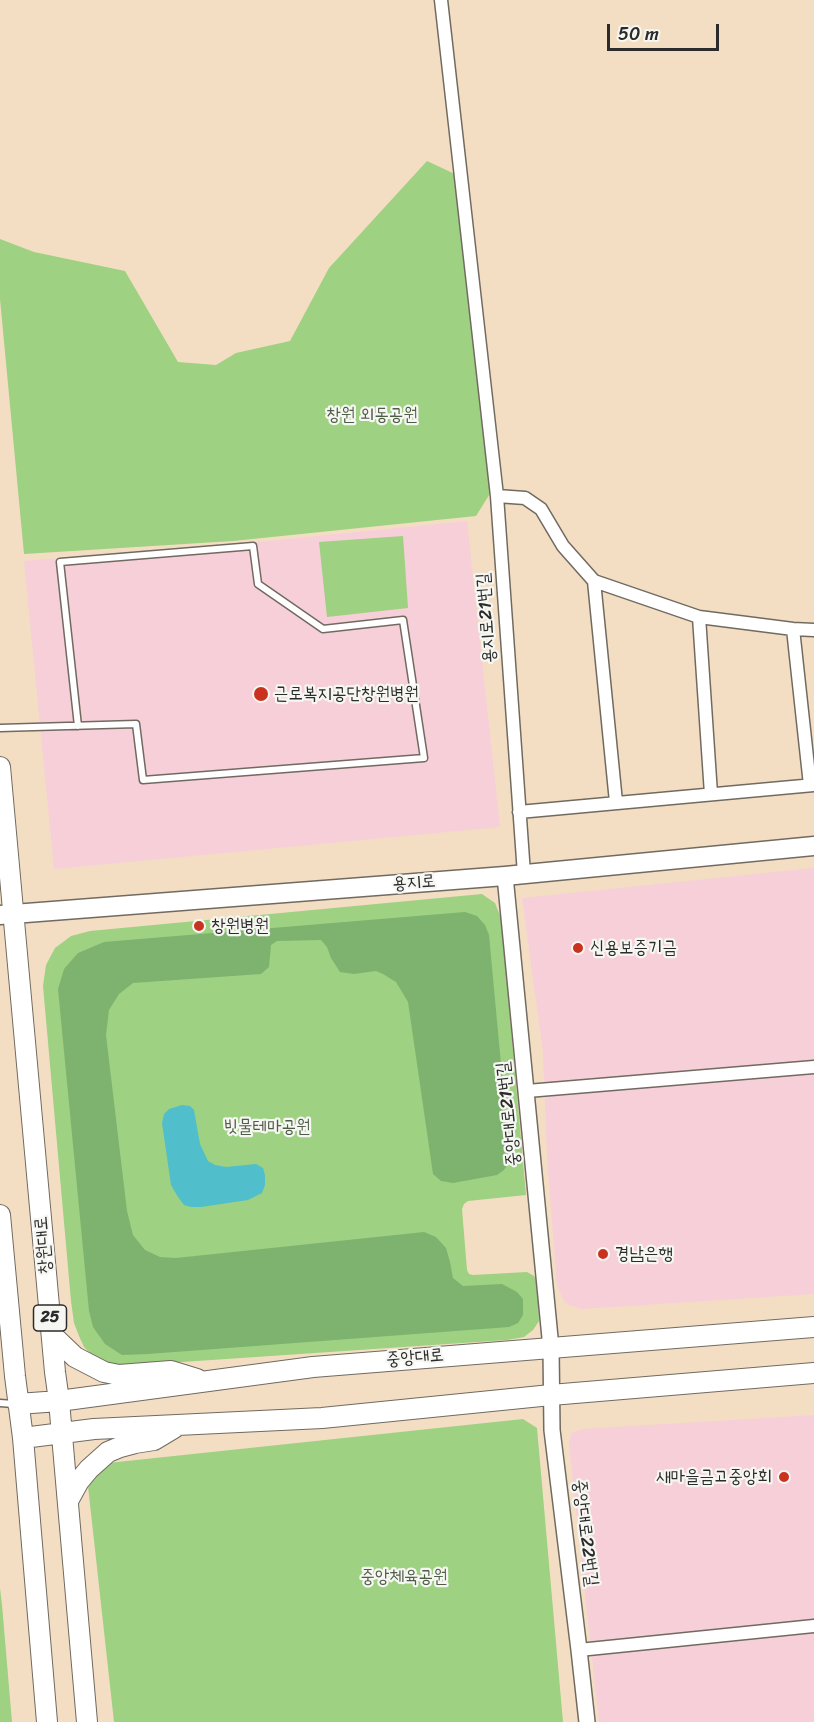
<!DOCTYPE html>
<meta charset="utf-8">
<style>
body{margin:0}
#map{position:relative;width:814px;height:1722px;overflow:hidden;background:#f3dec3;font-family:Sriracha,sans-serif}
canvas{display:block}
.scale{position:absolute;left:607px;top:24px;width:112px;height:27px;box-sizing:border-box;border:3px solid #2b2b2b;border-top:0;padding-left:8px;font-size:18px;line-height:21px;white-space:nowrap;color:#2b2b2b;-webkit-text-stroke:4px #f6f6f2;paint-order:stroke}
</style>
<div id="map">
<canvas width="814" height="1722"></canvas>
<div class="scale">50 m</div>
</div>
<script>
const c = document.querySelector('canvas').getContext('2d');
c.lineJoin = 'round';
function fill(path, color) {
  c.fillStyle = color;
  c.fill(path, 'evenodd');
}
function shape(rows) {
  const path = new Path2D();
  for (const r of rows) {
    path.moveTo(r[0], r[1]);
    for (let i = 2; i < r.length; i += 2) path.lineTo(r[i], r[i + 1]);
  }
  return path;
}
function strokePath(path, color, width, dash) {
  c.strokeStyle = color;
  c.lineWidth = width;
  c.lineCap = dash ? 'butt' : 'round';
  c.setLineDash(dash || []);
  c.stroke(path);
}
function write(font, color, halo, rows, align = 'center') {
  c.font = font + ' Sriracha,"Poor Story",sans-serif';
  c.lineWidth = 4.5;
  c.setLineDash([]);
  c.textBaseline = 'middle';
  c.strokeStyle = halo;
  c.fillStyle = color;
  for (const [text, x, y, turn = 0] of rows) {
    c.save();
    c.translate(x, y);
    c.rotate((+turn || 0) * Math.PI / 180);
    c.textAlign = isNaN(turn) ? turn : align;
    if (halo) c.strokeText(text, 0, 0);
    c.fillText(text, 0, 0);
    c.restore();
  }
}
fill(shape([
 [467,521,500,827,54,869,24,561,247,543],
 [814,868,814,1294,581,1309,565,1303,557,1286,547,1158,543,1052,522,898],
 [814,1415,814,1722,599,1722,569,1446,571,1433,583,1429]
]), '#f6cfd9');
fill(shape([
 [427,161,457,175,491,492,476,516,233,541,24,554,0,299,0,239,34,252,125,271,178,362,216,365,236,353,290,341,329,268],
 [403,536,408,608,327,617,319,542],
 [482,894,495,903,501,918,526,1195,468,1201,464,1204,462,1209,467,1270,469,1274,473,1275,527,1272,534,1276,536,1279,538,1299,539,1321,533,1330,524,1337,507,1340,123,1366,101,1362,90,1353,84,1347,79,1336,74,1323,71,1301,43,986,46,965,55,948,71,936,90,931],
 [523,1419,537,1428,563,1722,114,1722,87,1477,108,1463],
 [0,1588,2,1605,12,1722,0,1722]
]), '#9ed181');
fill(shape([
 [465,912,477,916,485,925,489,935,510,1161,504,1170,497,1175,453,1183,441,1181,433,1174,408,1002,396,982,383,974,376,971,354,974,340,972,331,958,327,947,321,940,277,941,271,945,269,967,261,974,133,983,119,994,109,1010,106,1035,127,1211,133,1235,145,1250,160,1257,176,1258,424,1232,436,1237,446,1248,450,1262,453,1278,463,1286,502,1284,517,1292,523,1299,523,1315,518,1323,509,1327,148,1354,122,1355,105,1344,93,1327,89,1311,58,989,64,969,78,953,104,942]
]), '#7eb36f');
fill(shape([
 [182,1105,190,1106,194,1110,200,1144,208,1161,215,1165,226,1167,256,1164,263,1168,265,1175,265,1185,262,1193,248,1200,201,1207,191,1207,184,1205,178,1197,171,1185,162,1123,164,1114,169,1109]
]), '#51becb');
const service = shape([
 [0,728,136,724,143,780,424,758,403,620,323,629,258,584,253,546,60,562,78,726],
 [0,1403,14,1404]
]);
const minor = shape([
 [441,0,497,496],
 [594,581,616,802],
 [699,617,711,794],
 [793,629,810,785],
 [519,812,814,785],
 [524,874,497,496,525,498,541,509,563,546,594,581,699,617,793,629,814,630],
 [527,1091,814,1067],
 [579,1650,814,1626]
]);
const tertiary = shape([
 [505,876,551,1348,552,1430,579,1650,587,1722]
]);
const secondary = shape([
 [0,915,505,876,814,846]
]);
const primary = shape([
 [0,767,55,1372,59,1401,87,1722],
 [0,1215,15,1376,23,1438,47,1722],
 [52,1335,75,1357,104,1372,119,1375,171,1371,197,1379],
 [18,1404,59,1401,313,1367,814,1327],
 [23,1438,94,1429,322,1418,551,1395,814,1373],
 [68,1501,79,1481,89,1469,108,1452,120,1447,135,1443,154,1440,174,1428]
]);
strokePath(service, '#716a60', 9);
strokePath(minor, '#716a60', 15);
strokePath(tertiary, '#716a60', 18);
strokePath(secondary, '#716a60', 21);
strokePath(primary, '#716a60', 22);
strokePath(service, '#fff', 6);
strokePath(minor, '#fff', 12);
strokePath(tertiary, '#fff', 15);
strokePath(secondary, '#fff', 18);
strokePath(primary, '#fff', 20);
for (const [x, y, r, color] of [
 [261,694,8,"#c8321e"],
 [199,926,6,"#c8321e"],
 [578,948,6,"#c8321e"],
 [603,1254,6,"#c8321e"],
 [784,1477,6,"#c8321e"]
]) {
  const dot = new Path2D();
  dot.arc(x, y, r, 0, 2 * Math.PI);
  c.fillStyle = color;
  c.fill(dot);
  strokePath(dot, '#f6f6f2', 2);
}
for (const [x, y, w] of [
 [50,1318,33]
]) {
  const box = new Path2D();
  box.roundRect(x - w / 2, y - 13, w, 26, 4.5);
  c.fillStyle = '#f6f6f2';
  c.fill(box);
  strokePath(box, '#2b2b2b', 1.5);
}
write('bold 16px', '#2b2b2b', null, [
 ["25",50,1318]
]);
write('18px', '#4e5d45', '#f6f6f2', [
 ["창원 외동공원",372,415],
 ["빗물테마공원",267,1127],
 ["중앙체육공원",404,1577]
]);
write('18px', '#2b2b2b', '#f6f6f2', [
 ["용지로21번길",487,618,-94],
 ["용지로",414,883,-4],
 ["중앙대로21번길",509,1114,-96],
 ["창원대로",44,1245,-95],
 ["중앙대로",415,1358,-5],
 ["중앙대로22번길",585,1533,83]
]);
write('18px', '#2b2b2b', '#f6f6f2', [
 ["근로복지공단창원병원",274,694],
 ["창원병원",211,926],
 ["신용보증기금",590,948],
 ["경남은행",615,1254],
 ["새마을금고중앙회",772,1477,"right"]
], 'left');
</script>
